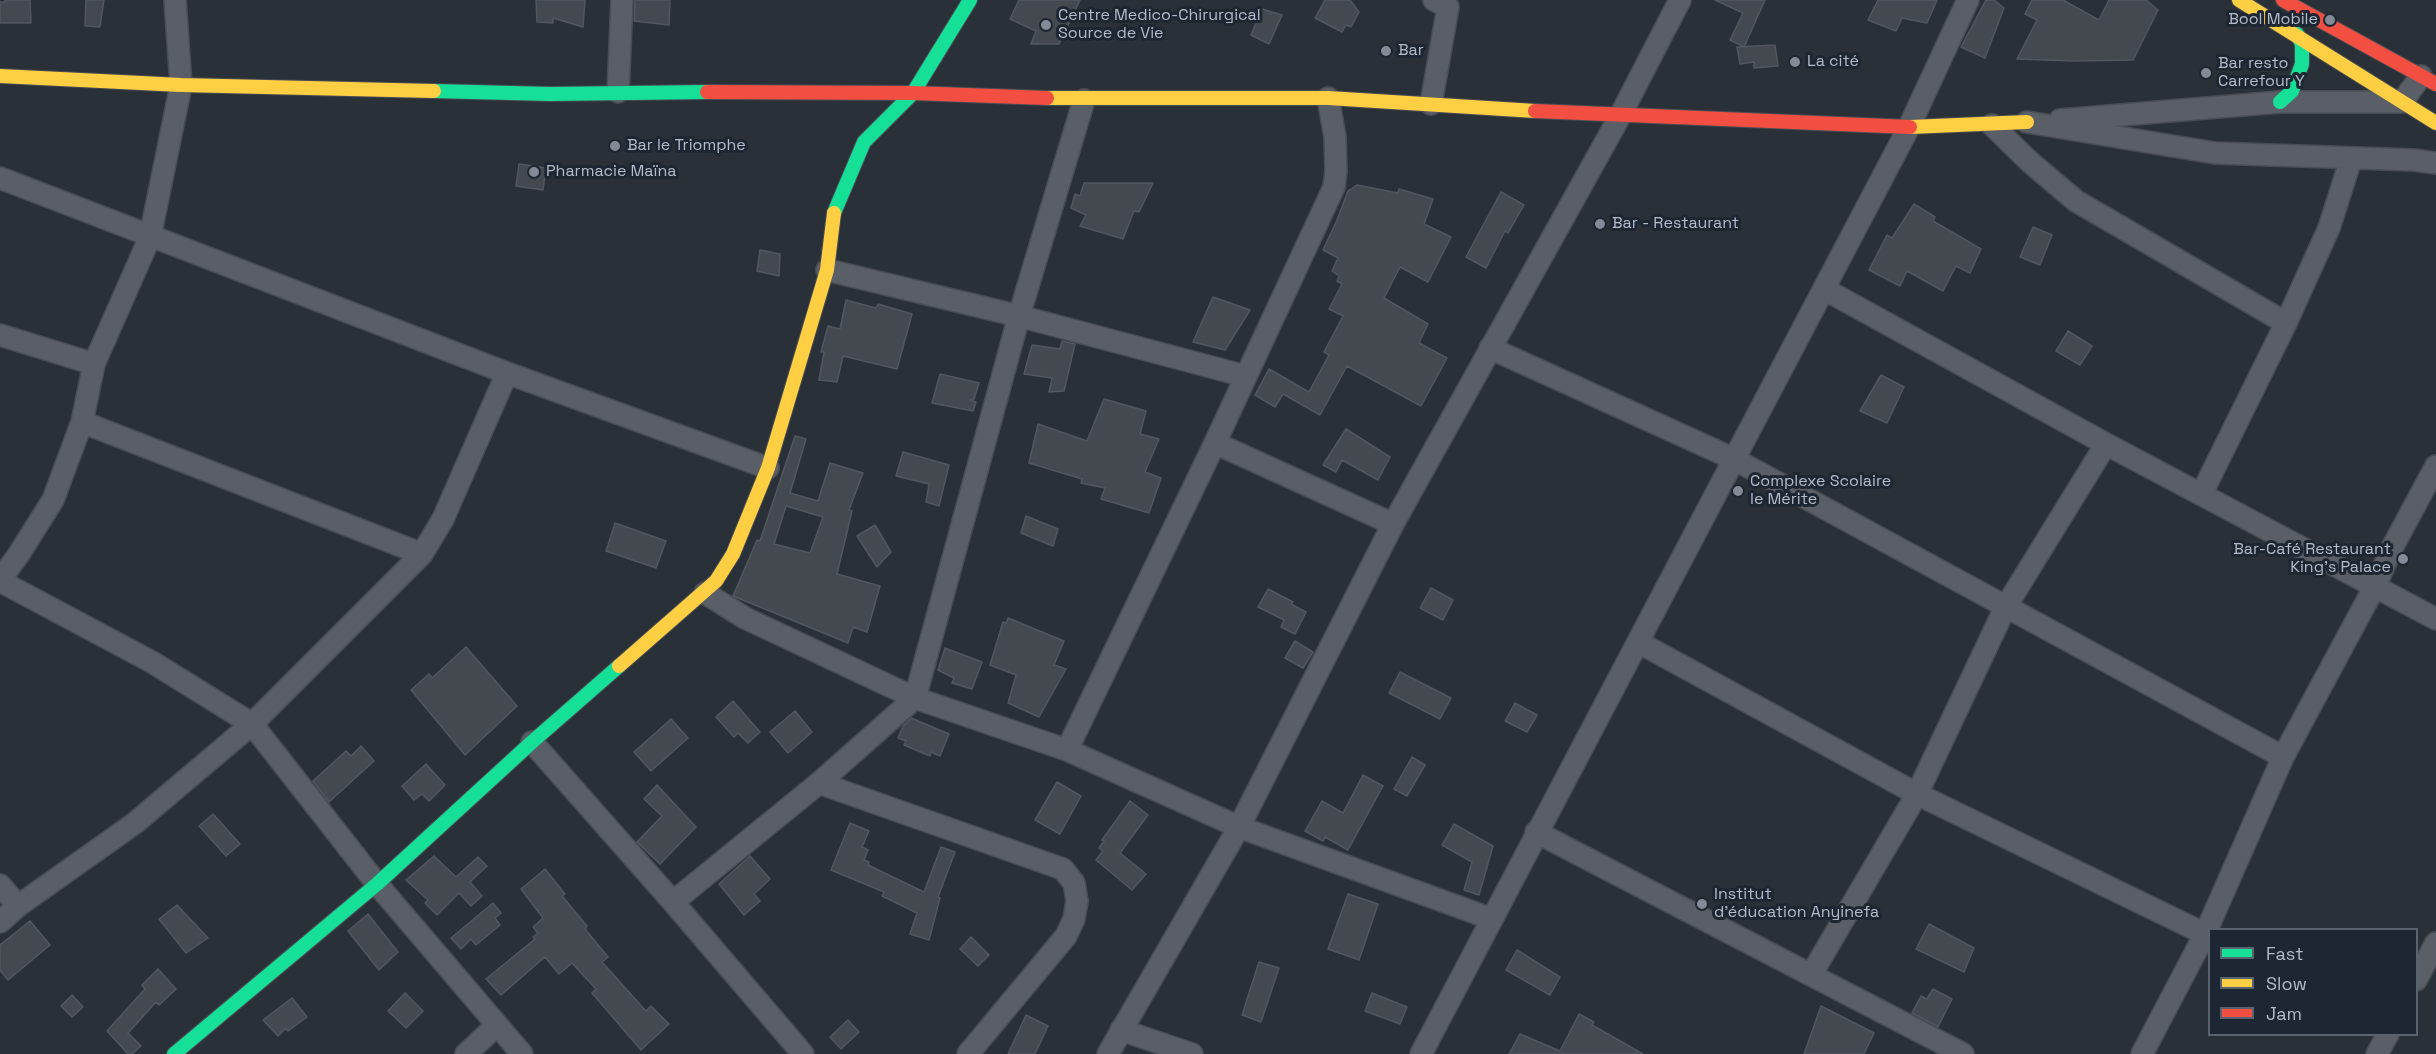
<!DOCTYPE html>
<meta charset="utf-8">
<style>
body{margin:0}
#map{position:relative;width:2436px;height:1054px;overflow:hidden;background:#2a3038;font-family:"Space Grotesk",sans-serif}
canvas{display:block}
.legend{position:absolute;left:2208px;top:928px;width:210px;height:108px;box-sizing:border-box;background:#1d2633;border:2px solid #59626f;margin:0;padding:8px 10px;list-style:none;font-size:18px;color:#b4bcc9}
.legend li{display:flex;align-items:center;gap:12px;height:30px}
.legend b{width:30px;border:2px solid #59626f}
</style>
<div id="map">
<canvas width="2436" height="1054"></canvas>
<ul class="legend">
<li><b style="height:8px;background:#16e098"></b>Fast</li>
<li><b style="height:8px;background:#ffcf43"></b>Slow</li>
<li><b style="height:8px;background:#f24e42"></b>Jam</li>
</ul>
</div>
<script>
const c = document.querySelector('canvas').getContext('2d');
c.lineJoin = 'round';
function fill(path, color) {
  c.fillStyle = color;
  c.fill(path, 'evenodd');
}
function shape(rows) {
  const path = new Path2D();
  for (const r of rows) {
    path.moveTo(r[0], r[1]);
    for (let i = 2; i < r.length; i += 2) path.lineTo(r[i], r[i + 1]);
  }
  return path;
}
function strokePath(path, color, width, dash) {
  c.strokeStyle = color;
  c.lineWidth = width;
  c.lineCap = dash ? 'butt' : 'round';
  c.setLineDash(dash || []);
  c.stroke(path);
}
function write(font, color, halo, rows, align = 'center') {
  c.font = font + ' "Space Grotesk",sans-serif';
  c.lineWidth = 6;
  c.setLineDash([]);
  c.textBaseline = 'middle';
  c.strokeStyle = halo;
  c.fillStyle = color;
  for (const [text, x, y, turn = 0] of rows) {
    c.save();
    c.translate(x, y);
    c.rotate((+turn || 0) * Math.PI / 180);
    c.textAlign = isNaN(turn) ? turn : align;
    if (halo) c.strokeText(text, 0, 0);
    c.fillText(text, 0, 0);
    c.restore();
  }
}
const building = shape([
 [5,0,30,0,31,23,0,23,0,2,5,2,5,0],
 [86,0,104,0,100,27,85,26,86,0],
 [536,0,585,0,583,27,553,18,553,23,537,22,536,0],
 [635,0,670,0,669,25,634,21,635,0],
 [1019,0,1080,0,1059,44,1031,44,1036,31,1010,19,1019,0],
 [1325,0,1350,0,1359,12,1351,27,1346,25,1342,32,1315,18,1325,0],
 [1715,0,1765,0,1744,47,1730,40,1743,13,1715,0],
 [1878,0,1937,0,1927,23,1902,18,1896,31,1868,20,1878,0],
 [1986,0,1994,0,2004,8,1985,58,1961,47,1986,0],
 [2032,0,2063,0,2099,20,2109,0,2146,0,2158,10,2133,60,2074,61,2017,59,2037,20,2025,14,2032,0],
 [1262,9,1282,15,1269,44,1251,35,1262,9],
 [1775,45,1778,66,1754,68,1754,62,1740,64,1737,47,1775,45],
 [519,164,546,168,543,190,516,186,519,164],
 [1084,183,1153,183,1139,212,1134,211,1123,239,1080,226,1086,215,1071,208,1075,194,1080,196,1084,183],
 [1357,185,1398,193,1399,189,1433,199,1424,224,1451,237,1428,282,1400,267,1384,298,1428,324,1419,343,1447,358,1421,406,1347,366,1320,415,1283,394,1275,407,1255,395,1269,369,1309,392,1329,355,1324,352,1343,316,1329,309,1342,284,1337,281,1339,276,1332,271,1338,258,1323,250,1337,220,1348,191,1357,185],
 [1501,192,1524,205,1508,233,1505,231,1486,268,1466,257,1501,192],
 [1914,204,1935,217,1933,221,1981,249,1970,273,1956,266,1943,291,1907,271,1900,286,1869,270,1887,235,1892,238,1914,204],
 [2033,227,2052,235,2040,265,2020,257,2033,227],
 [760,250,780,254,779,276,757,271,760,250],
 [1213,297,1250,310,1225,350,1193,342,1213,297],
 [846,300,876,308,878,304,912,314,897,369,843,356,837,382,819,380,824,352,821,352,828,326,840,329,846,300],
 [2068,331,2092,346,2080,365,2056,351,2068,331],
 [1062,341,1075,344,1064,391,1049,392,1052,378,1024,374,1032,345,1060,349,1062,341],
 [940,374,979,383,974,399,970,400,976,402,973,411,932,403,940,374],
 [1881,375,1904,387,1887,423,1860,411,1881,375],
 [1104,399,1146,411,1140,434,1159,439,1145,472,1161,478,1149,513,1101,499,1105,488,1081,483,1082,479,1029,463,1038,424,1087,441,1104,399],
 [1346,429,1390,457,1378,480,1342,460,1336,472,1323,465,1346,429],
 [795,436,806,439,790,493,818,501,830,463,863,473,849,510,852,511,837,574,880,586,867,632,853,627,848,643,733,596,757,540,760,541,795,436],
 [786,506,823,517,810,553,774,544,786,506],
 [903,452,949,465,939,506,926,502,929,484,896,476,903,452],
 [1026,516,1058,529,1053,546,1021,533,1026,516],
 [615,523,666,541,656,568,606,551,615,523],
 [875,525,891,552,877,567,857,536,875,525],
 [1431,588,1453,600,1443,620,1420,608,1431,588],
 [1268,589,1293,602,1291,604,1306,612,1295,634,1281,627,1284,620,1258,607,1268,589],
 [1008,618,1064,641,1054,665,1066,669,1039,717,1008,703,1016,675,990,665,1003,622,1006,623,1008,618],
 [1295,641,1313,652,1303,668,1285,658,1295,641],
 [466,647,517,706,465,755,411,690,429,674,432,678,466,647],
 [945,648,982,662,972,689,952,683,954,678,938,670,945,648],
 [1400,672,1451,698,1440,719,1389,693,1400,672],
 [733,701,760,732,748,743,738,733,734,737,716,717,733,701],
 [1515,703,1537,715,1527,732,1505,721,1515,703],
 [795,711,812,732,788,753,770,732,795,711],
 [911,718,949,734,940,756,931,752,930,756,904,745,906,741,898,738,903,726,911,718],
 [671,719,688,738,651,771,634,752,671,719],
 [361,746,374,761,329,802,313,781,346,751,351,756,361,746],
 [1412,757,1425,765,1407,796,1394,789,1412,757],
 [426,764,445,785,429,801,422,794,414,800,402,786,426,764],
 [1363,775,1383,786,1348,850,1325,837,1323,841,1305,831,1322,801,1343,813,1363,775],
 [1057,782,1081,796,1060,834,1035,820,1057,782],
 [657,785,696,827,660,864,637,842,662,816,644,799,657,785],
 [1130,801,1148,815,1120,853,1146,874,1132,890,1096,860,1103,851,1099,848,1104,841,1102,840,1130,801],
 [213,814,240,844,226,856,199,826,213,814],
 [850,823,869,831,862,847,868,850,864,860,869,862,868,865,924,892,941,847,955,852,938,897,940,898,929,940,910,934,917,913,882,896,884,892,831,870,850,823],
 [1454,824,1493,846,1479,895,1464,890,1472,862,1442,845,1454,824],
 [434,856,456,877,478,857,487,866,470,882,482,896,471,906,459,893,437,915,425,903,428,900,406,880,434,856],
 [750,856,770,879,754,894,760,901,744,915,719,884,750,856],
 [545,869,565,894,562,896,587,926,585,929,608,957,602,962,646,1011,651,1006,669,1024,641,1050,592,993,596,989,572,963,559,974,545,957,501,995,486,979,535,939,533,937,538,933,533,927,543,918,521,889,545,869],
 [1348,894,1378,904,1359,960,1328,949,1348,894],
 [493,903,501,913,495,918,500,925,476,945,471,939,461,949,451,938,493,903],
 [177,905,208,938,186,953,159,919,177,905],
 [368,914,398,952,379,970,348,931,368,914],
 [30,921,50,945,8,980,0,970,0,945,30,921],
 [1929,924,1974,948,1964,972,1916,949,1929,924],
 [971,937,989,955,978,966,960,949,971,937],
 [1517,950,1560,977,1550,995,1506,970,1517,950],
 [1259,962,1279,968,1261,1022,1242,1015,1259,962],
 [158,969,176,989,159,1005,156,1002,128,1033,141,1046,132,1054,128,1054,107,1031,145,989,142,985,158,969],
 [1933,989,1952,999,1938,1027,1912,1013,1921,996,1927,999,1933,989],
 [405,993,423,1011,406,1028,388,1011,405,993],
 [1372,993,1407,1007,1400,1024,1365,1011,1372,993],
 [72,995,83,1007,72,1017,61,1006,72,995],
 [292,998,307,1017,288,1031,286,1028,278,1036,263,1020,292,998],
 [1821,1006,1874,1033,1864,1054,1804,1054,1821,1006],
 [1579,1014,1594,1022,1592,1025,1643,1054,1509,1054,1520,1034,1560,1051,1579,1014],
 [1026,1015,1048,1026,1035,1054,1008,1054,1026,1015],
 [848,1020,859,1032,841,1049,830,1037,848,1020]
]);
fill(building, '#444950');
strokePath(building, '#52575f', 1.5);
const street = shape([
 [618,92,622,0],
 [1431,104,1448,7,1434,0],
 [2060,120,2280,102,2402,102,2421,76],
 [2027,122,2215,153,2414,160,2436,163],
 [1992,125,2030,162,2076,201,2286,323],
 [0,178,507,373,768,468],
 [827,270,1019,316,1245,376],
 [1824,289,2106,444,2436,619],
 [0,335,94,364],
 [1490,348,1734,459,2283,757],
 [82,422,422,554],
 [1215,443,1393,524],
 [2202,493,2286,323,2329,228,2351,159],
 [0,580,19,554,53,500,82,422,94,364,150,237,181,85,175,0],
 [0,581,152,662,252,724,377,884,522,1054],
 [705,593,745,618,915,698,1067,750,1239,827,1492,919],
 [1638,642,1917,794,2205,934],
 [532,742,673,902,803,1054],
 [1067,750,1215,443,1334,187,1336,171,1335,137,1328,98],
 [819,783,1063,869,1074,883,1077,901,1074,919,1066,936,968,1054],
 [1536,832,1963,1054],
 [0,885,18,906],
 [673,902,819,783,915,698,1019,316,1084,100],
 [0,922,18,906,135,823,252,724,422,554,443,519,507,373],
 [1811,975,1917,794,2005,608,2106,444],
 [2416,980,2436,943],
 [1121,1030,1192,1054],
 [466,1054,496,1026],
 [1108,1054,1239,827,1393,524,1620,116,1680,0],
 [1421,1054,1909,127,1968,0],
 [2142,1054,2205,934,2283,757,2375,586,2393,546,2436,466],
 [2377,1054,2388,1034]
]);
const fast = shape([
 [434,91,550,94,707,92],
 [2280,102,2292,91,2302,64,2302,44,2297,34],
 [834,213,864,142,913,93,970,0],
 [174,1054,377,884,532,742,619,666]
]);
const slow = shape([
 [2239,0,2436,123],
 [0,76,181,85,434,91],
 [1047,98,1328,98,1535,111],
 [1910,127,2027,122],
 [619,666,716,581,733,554,768,468,827,270,834,213]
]);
const jam = shape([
 [2283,0,2436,84],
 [707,92,913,93,1047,98],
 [1535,111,1910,127]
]);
strokePath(street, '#484c53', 24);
strokePath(fast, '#484c53', 16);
strokePath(slow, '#484c53', 16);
strokePath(jam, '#484c53', 16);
strokePath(street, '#5a5e66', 21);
strokePath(fast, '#16e098', 14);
strokePath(slow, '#ffcf43', 14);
strokePath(jam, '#f24e42', 14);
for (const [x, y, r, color] of [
 [2330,20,6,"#848b96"],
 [1046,25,6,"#848b96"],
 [1386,51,6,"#848b96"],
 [1795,62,6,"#848b96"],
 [2206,73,6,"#848b96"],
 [615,146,6,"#848b96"],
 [534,172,6,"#848b96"],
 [1600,224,6,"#848b96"],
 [1738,491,6,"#848b96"],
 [2403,559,6,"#848b96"],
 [1702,904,6,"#848b96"]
]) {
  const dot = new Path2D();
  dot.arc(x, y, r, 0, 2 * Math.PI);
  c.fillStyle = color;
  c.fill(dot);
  strokePath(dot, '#1d2633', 2);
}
write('16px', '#b4bcc9', '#1d2633', [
 ["Centre Medico-Chirurgical",1058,16],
 ["Source de Vie",1058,34],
 ["Bool Mobile",2318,20,"right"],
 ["Bar",1398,51],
 ["La cité",1807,62],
 ["Bar resto",2218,64],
 ["Carrefour Y",2218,82],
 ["Bar le Triomphe",627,146],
 ["Pharmacie Maïna",546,172],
 ["Bar - Restaurant",1612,224],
 ["Complexe Scolaire",1750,482],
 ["le Mérite",1750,500],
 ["Bar-Café Restaurant",2391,550,"right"],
 ["King's Palace",2391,568,"right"],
 ["Institut",1714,895],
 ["d'éducation Anyinefa",1714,913]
], 'left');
</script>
